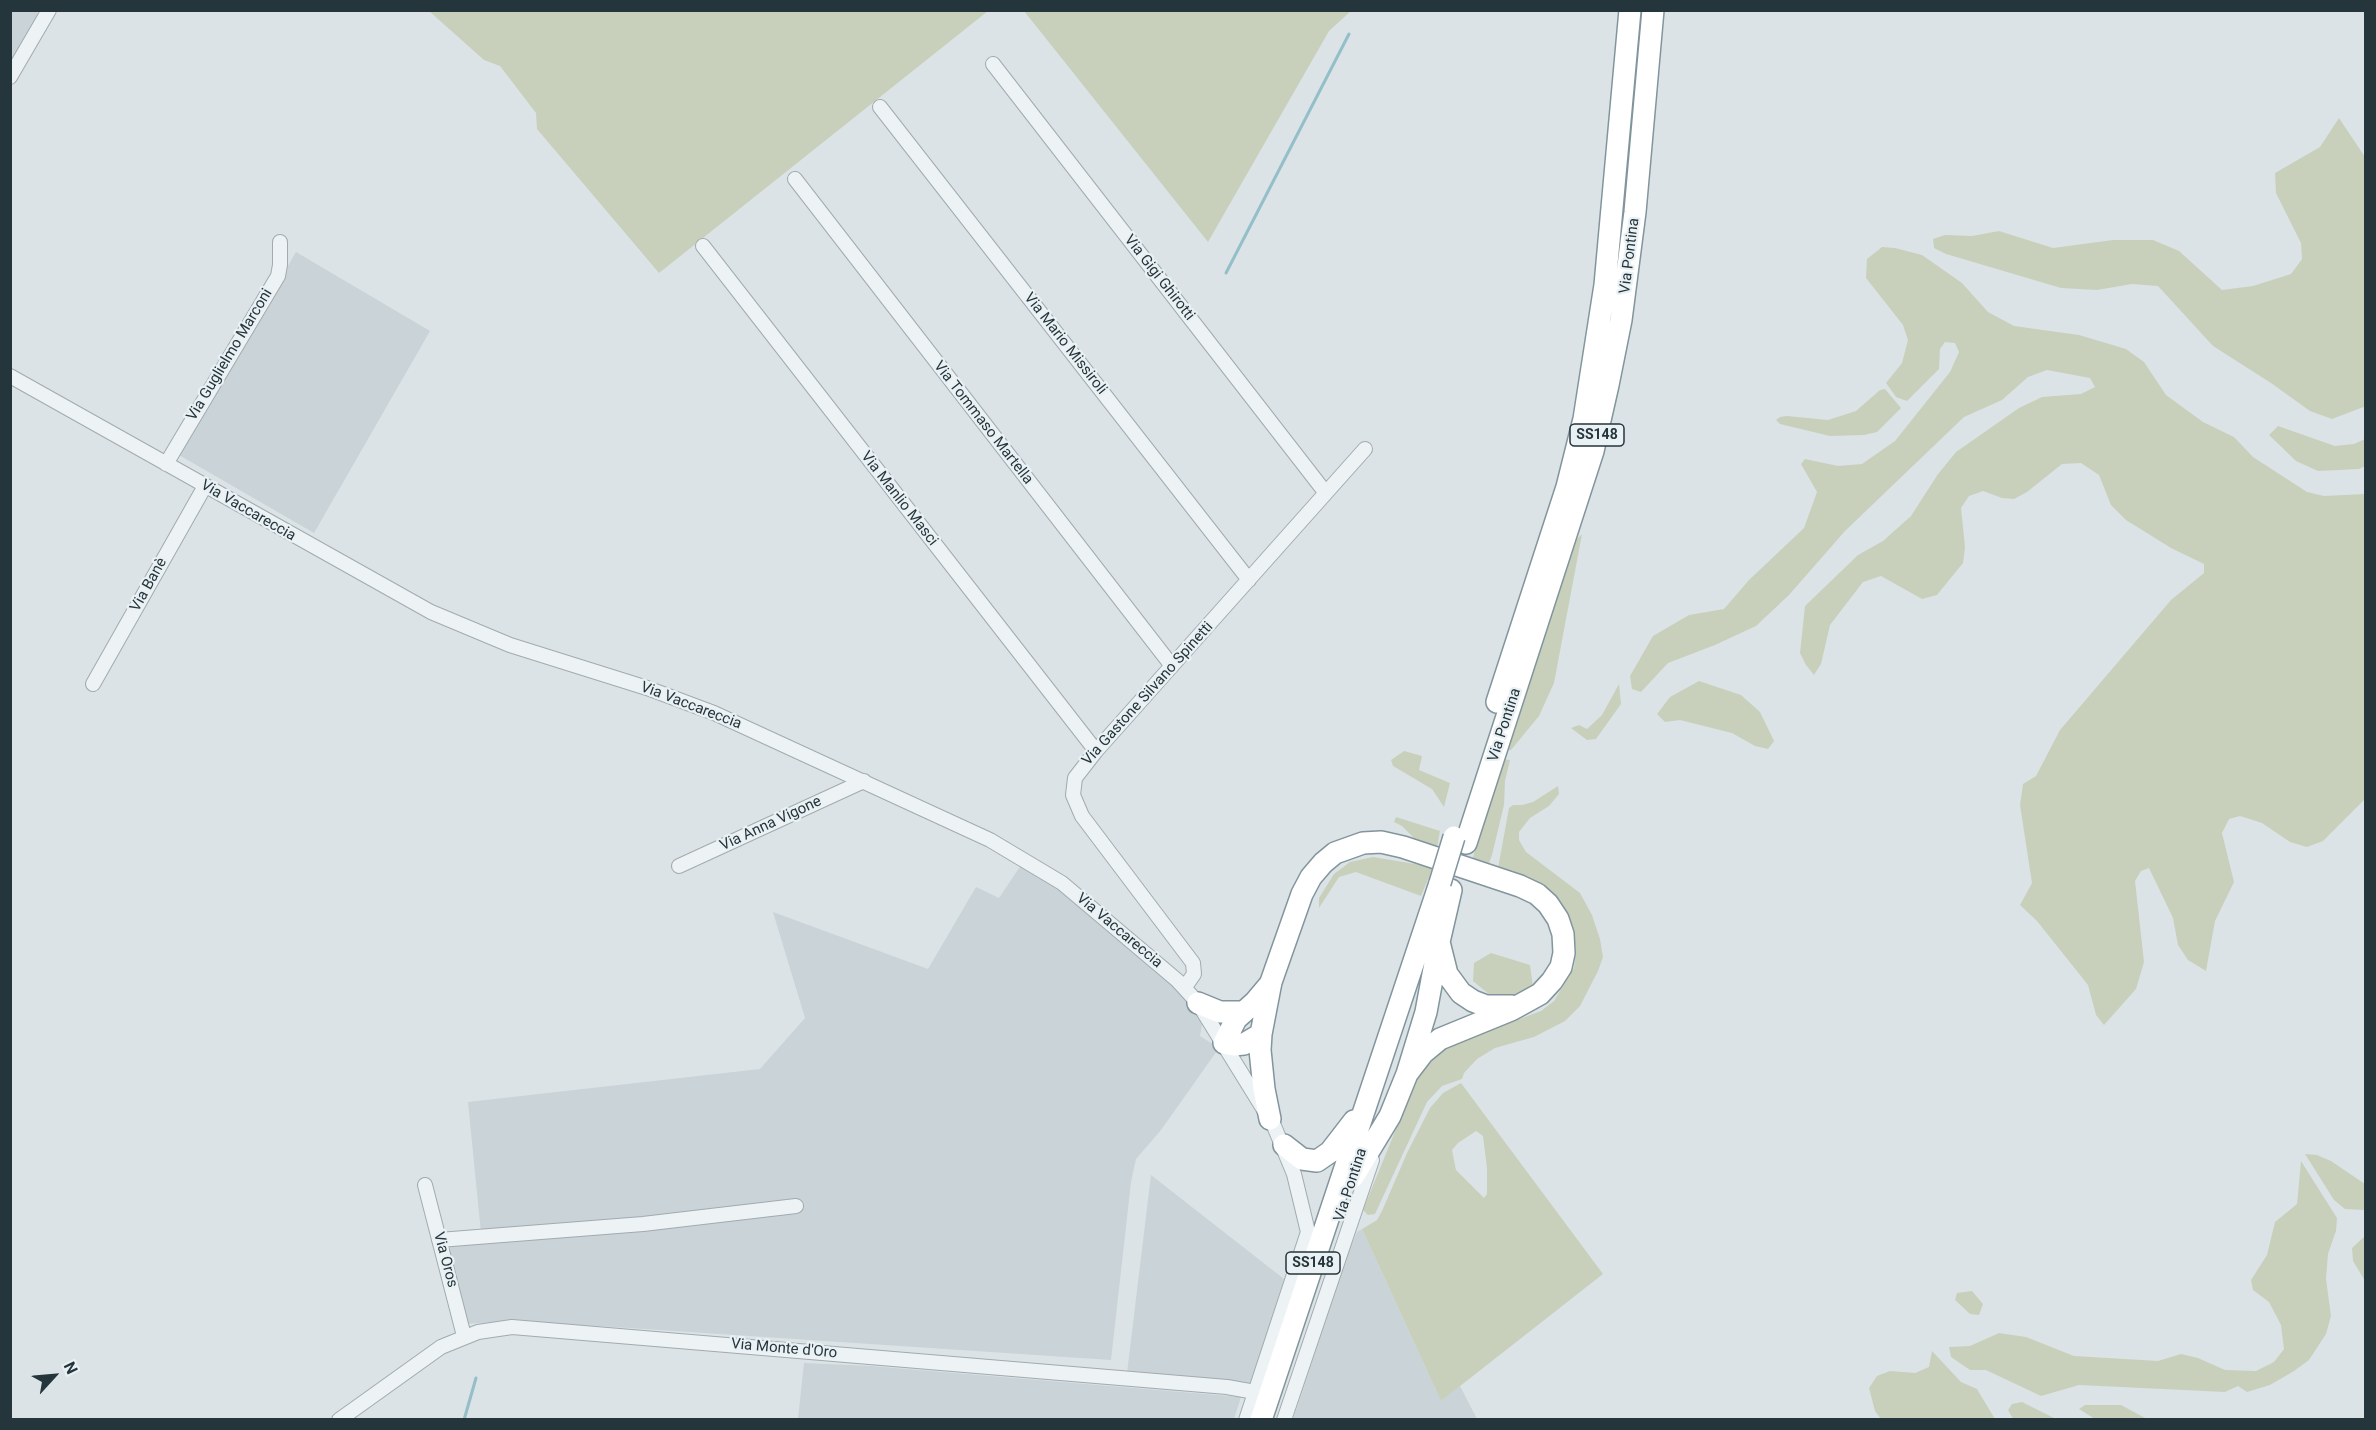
<!DOCTYPE html>
<meta charset="utf-8">
<style>
body{margin:0}
#map{position:relative;width:2376px;height:1430px;overflow:hidden;background:#dbe3e6;font-family:Roboto,sans-serif}
canvas{display:block}
.frame{position:absolute;inset:0;border:12px solid #25353c;pointer-events:none}
.north{position:absolute;left:24px;top:1346px;width:60px;height:60px;-webkit-text-stroke:4px #eaf1f4;paint-order:stroke;rotate:64deg;font-size:16px;font-weight:700;line-height:24px;text-align:center;color:#25353c}
.north::after{content:'';display:block;margin:auto;width:21px;height:27px;background:#25353c;clip-path:polygon(50% 0,100% 100%,50% 72%,0 100%)}
</style>
<div id="map">
<canvas width="2376" height="1430"></canvas>
<div class="frame"></div>
<div class="north">N</div>
</div>
<script>
const c = document.querySelector('canvas').getContext('2d');
c.lineJoin = 'round';
function fill(path, color) {
  c.fillStyle = color;
  c.fill(path, 'evenodd');
}
function shape(rows) {
  const path = new Path2D();
  for (const r of rows) {
    path.moveTo(r[0], r[1]);
    for (let i = 2; i < r.length; i += 2) path.lineTo(r[i], r[i + 1]);
  }
  return path;
}
function strokePath(path, color, width, dash) {
  c.strokeStyle = color;
  c.lineWidth = width;
  c.lineCap = dash ? 'butt' : 'round';
  c.setLineDash(dash || []);
  c.stroke(path);
}
function write(font, color, halo, rows, align = 'center') {
  c.font = font + ' Roboto,sans-serif';
  c.lineWidth = 4.5;
  c.setLineDash([]);
  c.textBaseline = 'middle';
  c.strokeStyle = halo;
  c.fillStyle = color;
  for (const [text, x, y, turn = 0] of rows) {
    c.save();
    c.translate(x, y);
    c.rotate((+turn || 0) * Math.PI / 180);
    c.textAlign = isNaN(turn) ? turn : align;
    if (halo) c.strokeText(text, 0, 0);
    c.fillText(text, 0, 0);
    c.restore();
  }
}
fill(shape([
 [11,11,35,11,42,16,11,68],
 [296,252,430,331,314,533,179,455],
 [1021,865,1048,881,1177,988,1192,1003,1202,1024,1200,1036,1219,1048,1161,1130,1136,1159,1131,1182,1111,1360,599,1326,495,1322,464,1324,445,1248,482,1243,468,1102,760,1069,805,1018,773,912,928,969,976,887,999,898],
 [1151,1175,1284,1279,1251,1384,1127,1373],
 [1362,1229,1441,1401,1460,1386,1477,1419,1293,1420,1347,1255,1357,1232],
 [804,1363,871,1366,1241,1397,1234,1419,798,1419]
]), '#c9d3d8');
fill(shape([
 [429,11,988,11,659,273,537,129,536,113,500,66,484,60],
 [1024,11,1351,11,1329,31,1208,242],
 [2339,118,2365,157,2366,406,2332,419,2310,411,2271,383,2213,346,2158,286,2132,284,2097,290,2061,288,1946,254,1934,248,1933,239,1945,235,1972,236,1999,231,2053,248,2113,240,2153,240,2179,251,2222,290,2253,286,2291,274,2302,259,2301,243,2276,193,2275,173,2320,147],
 [1882,247,1895,248,1922,255,1962,283,1988,312,2014,326,2079,335,2126,349,2144,362,2166,395,2203,422,2234,437,2253,457,2307,492,2324,496,2365,494,2365,799,2323,841,2307,847,2290,842,2262,823,2240,816,2229,819,2222,833,2234,882,2215,921,2206,971,2188,960,2178,945,2173,918,2149,868,2141,871,2135,881,2144,962,2136,989,2104,1025,2096,1015,2088,985,2037,921,2020,905,2032,883,2020,805,2023,784,2036,776,2060,730,2171,600,2204,573,2204,564,2171,548,2126,520,2111,505,2099,475,2081,463,2062,464,2027,492,2014,499,2002,498,1983,491,1969,496,1961,508,1965,547,1963,563,1937,595,1922,599,1881,576,1863,582,1830,625,1821,664,1814,675,1806,665,1800,653,1805,606,1858,555,1883,541,1911,516,1938,474,1956,452,2019,408,2042,397,2081,394,2095,387,2090,378,2047,370,2028,377,2002,400,1964,417,1845,531,1789,595,1756,626,1715,645,1668,663,1641,692,1632,689,1630,676,1653,636,1689,615,1724,609,1749,580,1804,528,1817,492,1801,464,1805,459,1838,466,1862,464,1895,441,1950,372,1959,352,1955,343,1945,342,1940,349,1939,369,1907,401,1896,397,1886,383,1902,363,1908,340,1903,325,1866,278,1867,259],
 [1885,389,1901,408,1877,432,1864,435,1830,436,1780,424,1776,420,1780,417,1787,416,1828,420,1856,411,1880,390],
 [2278,426,2335,446,2354,444,2365,439,2365,466,2359,469,2318,471,2296,461,2269,435],
 [1582,534,1554,683,1539,716,1511,750,1504,750,1575,541],
 [1699,681,1741,695,1760,712,1774,741,1768,749,1755,746,1732,733,1680,720,1665,722,1657,714,1670,697],
 [1619,684,1621,704,1596,739,1587,740,1571,728,1579,725,1587,729,1602,715],
 [1404,751,1422,756,1419,770,1450,783,1444,807,1432,789,1393,766,1391,760],
 [1501,759,1510,760,1505,781,1504,805,1492,855,1489,863,1480,867,1470,868],
 [1558,786,1559,794,1549,806,1530,818,1519,832,1519,840,1526,852,1580,893,1592,915,1600,939,1603,957,1598,971,1580,1006,1565,1021,1534,1037,1495,1048,1477,1059,1464,1073,1462,1079,1442,1086,1427,1102,1375,1214,1368,1215,1363,1210,1418,1075,1438,1050,1541,1011,1554,1001,1574,968,1576,949,1572,930,1502,874,1498,868,1509,808,1513,805,1522,805,1533,802],
 [1396,817,1440,831,1437,848,1423,847,1402,826,1394,822],
 [1373,857,1433,867,1421,896,1356,872,1339,877,1319,908,1319,898,1334,874,1350,862],
 [1491,953,1530,965,1533,987,1522,995,1495,999,1473,981,1474,963],
 [1461,1083,1603,1274,1441,1401,1362,1229,1377,1220,1382,1211,1407,1153,1430,1108,1443,1093],
 [1476,1131,1483,1136,1487,1168,1487,1194,1484,1198,1456,1170,1452,1150,1458,1143],
 [2305,1154,2317,1155,2331,1161,2365,1184,2365,1210,2345,1209,2334,1200],
 [2301,1161,2337,1218,2336,1231,2328,1254,2326,1279,2331,1316,2326,1334,2309,1360,2294,1371,2270,1385,2247,1392,2238,1386,2225,1392,2079,1385,2041,1396,1986,1370,1970,1370,1951,1357,1949,1347,1970,1346,1999,1333,2026,1337,2074,1356,2158,1361,2181,1354,2198,1358,2225,1370,2256,1371,2274,1362,2284,1349,2281,1325,2269,1302,2253,1290,2251,1280,2267,1255,2275,1222,2297,1204],
 [2365,1236,2365,1281,2353,1261,2352,1248],
 [1972,1291,1983,1304,1979,1315,1970,1314,1955,1300,1957,1293],
 [1932,1351,1961,1382,1977,1389,1995,1419,1881,1419,1875,1411,1869,1388,1877,1376,1890,1371,1915,1373,1929,1367],
 [2022,1402,2056,1419,2013,1419,2008,1410,2012,1404],
 [2085,1405,2121,1405,2147,1419,2151,1419,2095,1419,2079,1409]
]), '#c8d0bc');
strokePath(shape([
 [1226,273,1349,34],
 [464,1420,476,1378]
]), '#94bec8', 3);
const minor = shape([
 [993,64,1325,492],
 [10,77,49,10],
 [880,107,1249,580],
 [795,179,1172,666],
 [703,246,1096,751],
 [10,376,431,612,510,645,647,688,714,713,990,840,1062,883,1178,981,1198,1003,1274,1126,1294,1174,1308,1232,1246,1420],
 [166,464,278,276,280,265,280,242],
 [93,684,205,486],
 [679,866,864,781],
 [1185,987,1194,974,1193,963,1082,816,1073,795,1075,778,1096,751,1365,449],
 [425,1185,464,1336],
 [439,1240,643,1224,796,1206],
 [339,1420,441,1347,478,1332,512,1327,1120,1378,1227,1387,1255,1392],
 [1284,1420,1372,1160]
]);
const highway = shape([
 [1497,702,1567,487,1584,419,1605,285,1630,10],
 [1466,843,1593,451,1608,385,1621,320,1635,212,1653,10],
 [1451,890,1439,942,1447,974,1461,993,1473,1001,1486,1006,1512,1006],
 [1198,1003,1220,1012,1242,1012],
 [1261,1034,1244,1044,1234,1045,1224,1043,1236,1019,1255,1002,1271,983],
 [1270,1119,1264,1089,1260,1050,1261,1034,1271,982,1302,894,1311,877,1323,863,1335,853,1363,843,1381,842,1403,847,1520,886,1537,894,1548,904,1558,919,1563,934,1564,953,1561,967,1552,981,1540,994,1511,1010,1440,1039,1423,1053,1407,1074],
 [1284,1145,1302,1159,1317,1161,1330,1152,1354,1121],
 [1353,1177,1390,1116,1407,1074,1426,1012,1439,942],
 [1261,1420,1440,883]
]);
strokePath(minor, '#a1abb0', 16);
strokePath(highway, '#82959d', 24);
strokePath(minor, '#edf2f4', 14);
strokePath(highway, '#fff', 21);
const highwayBridge = shape([
 [1440,883,1454,837]
]);
strokePath(highwayBridge, '#82959d', 24, []);
strokePath(highwayBridge, '#fff', 21);
for (const [x, y, w] of [
 [1597,435,54],
 [1313,1263,54]
]) {
  const box = new Path2D();
  box.roundRect(x - w / 2, y - 11, w, 22, 4.5);
  c.fillStyle = '#eaf1f4';
  c.fill(box);
  strokePath(box, '#25353c', 1.5);
}
write('bold 14px', '#25353c', null, [
 ["SS148",1597,435],
 ["SS148",1313,1263]
]);
write('15px', '#25353c', '#eaf1f4', [
 ["Via Pontina",1630,256,-83],
 ["Via Gigi Ghirotti",1159,278,52],
 ["Via Mario Missiroli",1065,344,52],
 ["Via Guglielmo Marconi",230,355,-59],
 ["Via Tommaso Martella",983,423,52],
 ["Via Manlio Masci",899,499,52],
 ["Via Vaccareccia",248,511,30],
 ["Via Banè",149,585,-61],
 ["Via Gastone Silvano Spinetti",1148,694,-48],
 ["Via Vaccareccia",691,706,21],
 ["Via Pontina",1505,725,-72],
 ["Via Anna Vigone",771,824,-25],
 ["Via Vaccareccia",1119,931,40],
 ["Via Pontina",1351,1185,-72],
 ["Via Oros",445,1260,75],
 ["Via Monte d'Oro",784,1349,5]
]);
</script>
